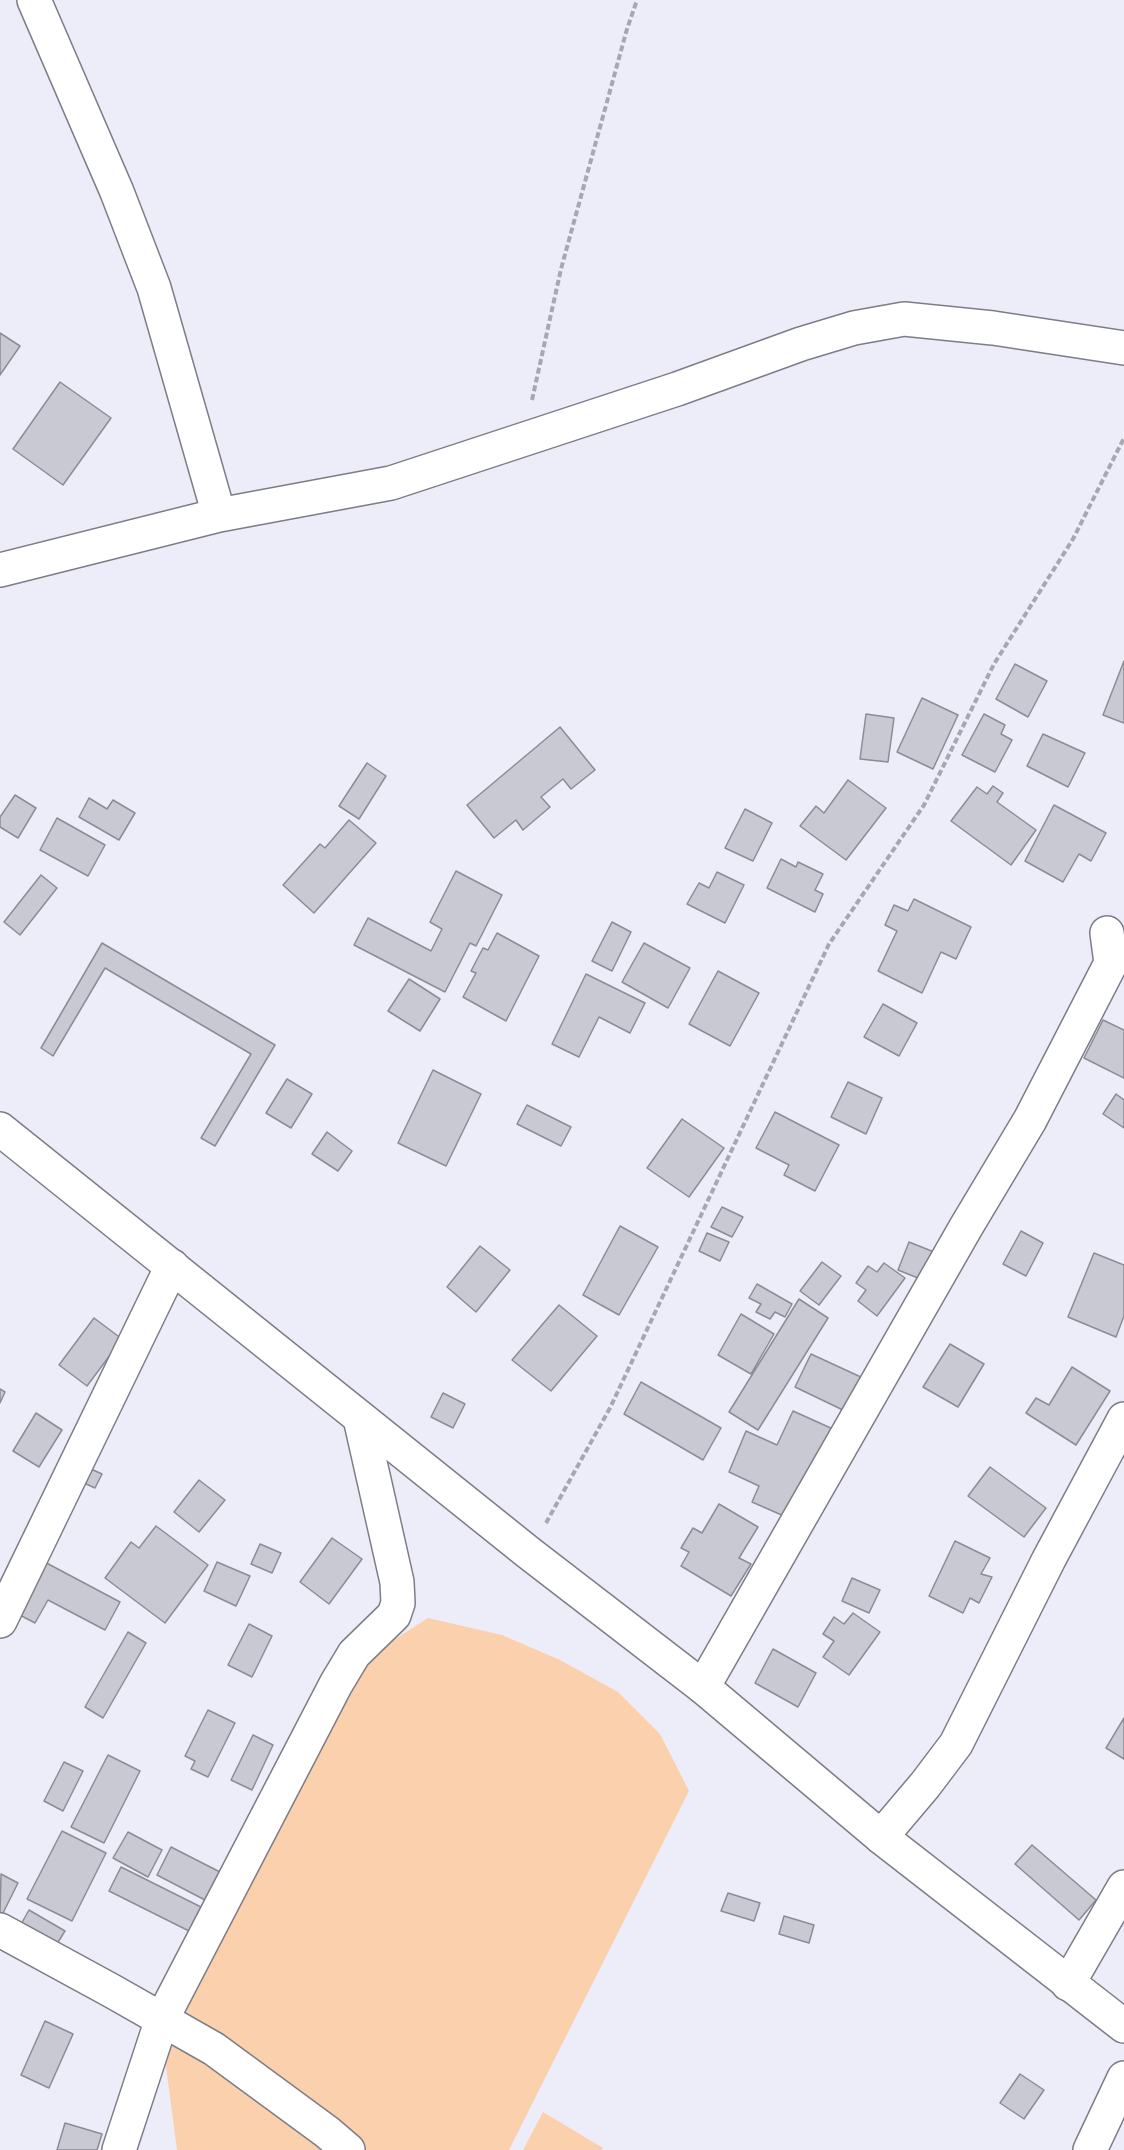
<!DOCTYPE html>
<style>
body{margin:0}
canvas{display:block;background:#ecedf8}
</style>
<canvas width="1124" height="2150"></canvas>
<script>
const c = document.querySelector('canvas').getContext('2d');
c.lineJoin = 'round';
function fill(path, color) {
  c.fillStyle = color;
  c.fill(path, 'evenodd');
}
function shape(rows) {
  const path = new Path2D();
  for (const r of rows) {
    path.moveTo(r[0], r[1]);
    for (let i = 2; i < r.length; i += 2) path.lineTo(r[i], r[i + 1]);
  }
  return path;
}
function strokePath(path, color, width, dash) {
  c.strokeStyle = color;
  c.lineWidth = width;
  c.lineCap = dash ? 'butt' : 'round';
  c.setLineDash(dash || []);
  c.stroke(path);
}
fill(shape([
 [428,1618,502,1635,560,1660,618,1692,660,1734,689,1791,509,2150,177,2150,164,2051,361,1672,389,1643],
 [543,2112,603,2148,602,2150,523,2150]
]), '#fbd0ac');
const building = shape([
 [0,333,20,346,0,375,0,333],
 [60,382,111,418,63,485,13,449,60,382],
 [1124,661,1124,723,1103,715,1124,661],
 [1015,664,1047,681,1028,717,996,699,1015,664],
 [922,698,958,715,933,769,897,752,922,698],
 [866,714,894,718,888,762,860,759,866,714],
 [984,714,1005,725,1001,734,1012,740,995,772,962,755,984,714],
 [560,727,595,770,571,789,563,779,541,797,550,807,523,830,516,820,494,838,467,805,560,727],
 [1043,734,1085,753,1068,787,1027,766,1043,734],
 [367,763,386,776,359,819,339,806,367,763],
 [848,780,886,808,846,860,800,826,816,806,824,813,848,780],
 [993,786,1003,793,997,802,1036,830,1011,865,951,821,977,787,987,794,993,786],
 [15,795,36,808,18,838,0,827,0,817,15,795],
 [89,798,107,809,113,800,135,813,119,840,79,817,89,798],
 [1054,805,1106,833,1091,861,1079,854,1063,882,1025,861,1054,805],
 [745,809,772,823,753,861,725,848,745,809],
 [57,818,105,845,88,876,40,850,57,818],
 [349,820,376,843,314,913,283,885,320,844,325,848,349,820],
 [781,859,796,867,798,862,823,874,815,890,823,894,815,912,767,888,781,859],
 [456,871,502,895,476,946,470,943,445,992,354,945,368,918,431,951,442,929,430,922,456,871],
 [717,872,744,885,725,923,687,904,699,883,709,888,717,872],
 [41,875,57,888,20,935,4,922,41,875],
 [914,899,971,927,956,959,941,952,922,993,878,971,897,931,885,925,894,905,908,911,914,899],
 [612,922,631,932,612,971,592,961,612,922],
 [497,933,539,956,506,1021,463,997,476,973,471,971,483,948,488,950,497,933],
 [102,943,275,1045,215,1146,201,1138,251,1054,105,968,53,1056,41,1048,102,943],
 [644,943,690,968,668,1008,622,982,644,943],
 [718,971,759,993,730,1046,689,1024,718,971],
 [586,974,645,1003,630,1033,599,1017,579,1057,552,1044,586,974],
 [409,979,440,999,420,1031,388,1011,409,979],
 [883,1004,917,1023,899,1056,864,1037,883,1004],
 [1103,1020,1124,1030,1124,1078,1084,1058,1103,1020],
 [433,1070,481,1094,446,1166,398,1143,433,1070],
 [287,1079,312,1094,291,1128,266,1113,287,1079],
 [848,1082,882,1098,866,1134,831,1117,848,1082],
 [1116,1094,1124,1100,1124,1128,1103,1114,1116,1094],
 [527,1105,571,1127,561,1146,517,1124,527,1105],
 [775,1112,839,1145,815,1191,784,1175,789,1165,756,1148,775,1112],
 [682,1119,724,1148,689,1197,647,1168,682,1119],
 [327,1132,352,1151,338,1171,312,1154,327,1132],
 [722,1207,743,1217,732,1237,711,1227,722,1207],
 [620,1226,658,1247,619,1315,583,1295,620,1226],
 [1021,1231,1043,1243,1026,1276,1003,1264,1021,1231],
 [707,1233,729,1242,720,1261,699,1251,707,1233],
 [909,1242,934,1252,923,1280,898,1270,909,1242],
 [480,1246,510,1270,476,1312,447,1287,480,1246],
 [1094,1253,1124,1265,1124,1316,1116,1337,1068,1317,1094,1253],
 [822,1262,841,1276,819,1305,800,1291,822,1262],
 [884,1263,905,1278,877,1316,858,1301,866,1290,856,1283,868,1266,877,1272,884,1263],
 [757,1284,792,1304,785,1317,775,1312,770,1319,756,1312,761,1304,749,1298,757,1284],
 [799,1299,828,1318,758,1430,729,1412,799,1299],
 [559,1305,597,1336,551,1391,512,1360,559,1305],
 [741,1314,774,1334,751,1374,718,1355,741,1314],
 [94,1318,122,1339,87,1386,59,1365,94,1318],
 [950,1344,984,1364,958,1407,923,1387,950,1344],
 [811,1354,863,1378,847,1412,795,1387,811,1354],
 [1072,1367,1110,1391,1076,1445,1026,1413,1036,1398,1049,1405,1072,1367],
 [641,1382,721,1428,703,1460,624,1414,641,1382],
 [0,1389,5,1392,0,1403,0,1389],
 [443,1393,465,1404,453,1428,431,1417,443,1393],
 [793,1411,833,1429,793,1520,752,1502,759,1486,729,1472,746,1431,777,1445,793,1411],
 [36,1413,62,1430,39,1467,13,1451,36,1413],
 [990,1467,1046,1508,1024,1537,968,1496,990,1467],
 [91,1469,102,1474,95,1488,84,1483,91,1469],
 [199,1480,225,1500,199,1532,174,1512,199,1480],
 [719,1504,758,1527,739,1558,751,1564,731,1596,681,1566,689,1552,681,1548,693,1528,702,1533,719,1504],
 [156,1526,208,1565,165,1623,105,1578,131,1542,139,1548,156,1526],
 [332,1538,362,1559,329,1604,300,1582,332,1538],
 [955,1541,990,1558,981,1574,992,1577,979,1603,970,1598,963,1613,929,1596,955,1541],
 [260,1544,281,1553,272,1573,251,1564,260,1544],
 [39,1559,120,1602,105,1630,48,1600,35,1623,12,1611,39,1559],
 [217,1562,250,1576,236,1606,204,1591,217,1562],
 [852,1578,880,1590,869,1613,842,1601,852,1578],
 [853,1613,880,1632,849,1675,823,1657,834,1641,823,1634,834,1617,844,1624,853,1613],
 [249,1624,272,1636,252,1677,228,1665,249,1624],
 [128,1632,146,1643,103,1718,85,1707,128,1632],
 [773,1649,816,1673,798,1707,755,1683,773,1649],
 [208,1710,235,1723,208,1777,191,1769,195,1761,185,1756,208,1710],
 [1124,1718,1124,1759,1106,1748,1124,1718],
 [253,1735,273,1745,252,1790,231,1780,253,1735],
 [108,1755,140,1771,104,1843,71,1827,108,1755],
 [64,1762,83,1771,63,1811,44,1801,64,1762],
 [62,1831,106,1853,72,1921,27,1899,62,1831],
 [128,1832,162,1850,148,1877,113,1858,128,1832],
 [1032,1845,1096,1900,1079,1920,1015,1864,1032,1845],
 [171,1847,220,1872,205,1900,157,1875,171,1847],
 [121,1867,207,1910,195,1934,109,1891,121,1867],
 [1,1874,18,1883,2,1915,0,1914,1,1874],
 [728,1893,760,1903,754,1921,721,1911,728,1893],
 [29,1910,65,1931,55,1947,20,1926,29,1910],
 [784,1916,814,1925,809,1943,779,1934,784,1916],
 [45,2021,73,2034,49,2088,21,2075,45,2021],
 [1020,2074,1044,2090,1024,2119,1000,2103,1020,2074],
 [65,2123,102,2134,97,2150,57,2150,65,2123]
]);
fill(building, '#c9c9d4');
strokePath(building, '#8c8c96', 1.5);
const street = shape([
 [34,0,117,192,154,288,219,515],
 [0,570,219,515,391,483,677,389,801,344,854,328,904,319,993,328,1124,348],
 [0,1621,172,1266],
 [703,1687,966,1227,1030,1120,1111,963,1107,933],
 [881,1837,925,1785,956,1744,1049,1559,1124,1419],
 [0,1930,112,1991,214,2049,327,2132,348,2150],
 [1068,1984,1124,1887],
 [119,2150,162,2019,336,1684,354,1654,394,1615,398,1603,397,1582,360,1418],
 [1090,2150,1124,2078]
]);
const secondary = shape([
 [0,1129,529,1553,703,1687,881,1837,1124,2026]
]);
strokePath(street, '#7d7d87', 36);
strokePath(secondary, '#7d7d87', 36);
strokePath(shape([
 [532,400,561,269,627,29,637,0],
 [546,1523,610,1408,829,944,924,805,994,664,1073,539,1124,438]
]), '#a6a7af', 4, [6, 3]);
strokePath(street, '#fff', 33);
strokePath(secondary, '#fff', 33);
</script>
